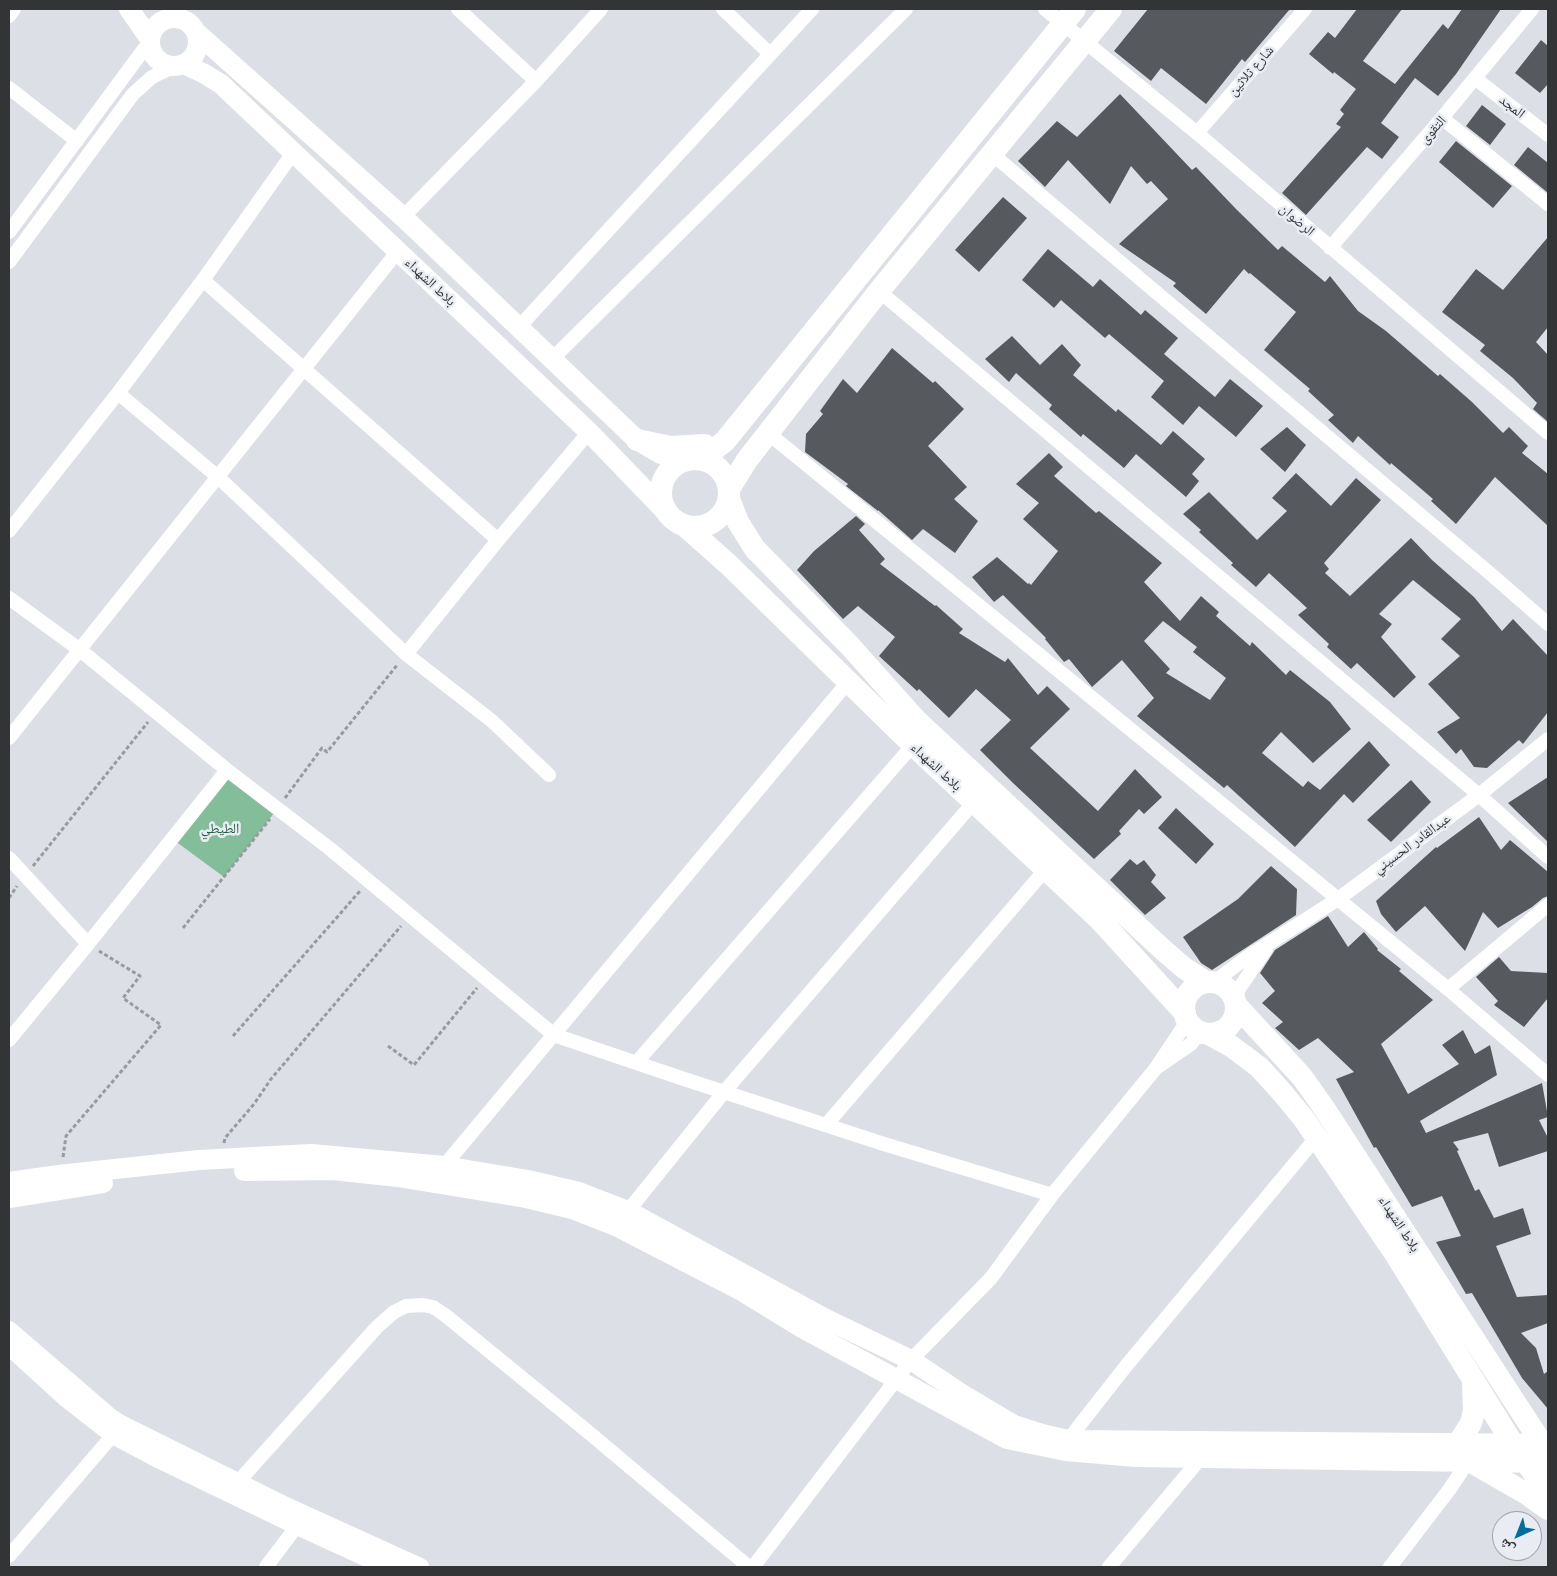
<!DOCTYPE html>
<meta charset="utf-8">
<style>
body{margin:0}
#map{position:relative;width:1557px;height:1576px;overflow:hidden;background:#dce0e6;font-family:Figtree,"Noto Naskh Arabic",sans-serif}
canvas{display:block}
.frame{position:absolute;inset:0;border:10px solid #323436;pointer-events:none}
.north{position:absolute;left:1492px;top:1511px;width:50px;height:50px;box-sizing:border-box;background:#e9edf3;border:1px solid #a0a3a7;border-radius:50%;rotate:224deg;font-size:14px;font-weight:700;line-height:20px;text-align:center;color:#323436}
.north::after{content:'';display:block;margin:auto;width:18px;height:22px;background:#046e9b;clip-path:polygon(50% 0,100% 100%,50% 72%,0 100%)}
</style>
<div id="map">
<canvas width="1557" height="1576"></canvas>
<div class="frame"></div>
<div class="north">ش</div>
</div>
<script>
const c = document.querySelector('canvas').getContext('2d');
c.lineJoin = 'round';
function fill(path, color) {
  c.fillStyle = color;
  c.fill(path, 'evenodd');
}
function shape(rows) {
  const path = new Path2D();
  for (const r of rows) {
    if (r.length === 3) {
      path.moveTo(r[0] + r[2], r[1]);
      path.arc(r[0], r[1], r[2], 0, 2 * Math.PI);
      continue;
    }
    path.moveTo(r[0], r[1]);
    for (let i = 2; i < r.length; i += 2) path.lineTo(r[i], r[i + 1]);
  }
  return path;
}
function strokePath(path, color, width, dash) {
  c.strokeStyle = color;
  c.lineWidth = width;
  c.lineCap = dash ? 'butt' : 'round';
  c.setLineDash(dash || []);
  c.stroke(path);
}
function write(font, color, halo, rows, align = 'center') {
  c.font = font + ' Figtree,"Noto Naskh Arabic",sans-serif';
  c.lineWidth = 5;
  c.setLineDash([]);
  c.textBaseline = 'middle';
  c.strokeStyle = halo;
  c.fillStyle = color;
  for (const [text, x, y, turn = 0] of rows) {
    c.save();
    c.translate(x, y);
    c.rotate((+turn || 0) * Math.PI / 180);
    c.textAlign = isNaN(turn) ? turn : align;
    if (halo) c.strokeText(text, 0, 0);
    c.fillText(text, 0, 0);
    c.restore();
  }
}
fill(shape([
 [227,770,278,808,224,877,171,838]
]), '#83bd9a');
fill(shape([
 [1148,9,1290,9,1245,62,1242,59,1206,104,1161,68,1151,81,1114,51],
 [1357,9,1402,9,1363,61,1395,84,1443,24,1448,29,1462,9,1501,9,1456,74,1438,96,1415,78,1381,123,1399,137,1382,159,1367,147,1306,215,1282,193,1341,127,1336,124,1344,114,1340,110,1356,89,1334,72,1333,74,1309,54,1328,32,1335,38],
 [1541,40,1548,46,1548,84,1540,93,1515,73],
 [1120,94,1192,170,1196,167,1236,209,1278,250,1282,246,1325,282,1330,276,1358,311,1386,331,1438,376,1440,374,1472,402,1503,433,1509,427,1528,446,1522,453,1548,474,1548,526,1495,477,1456,524,1431,501,1433,499,1391,463,1390,465,1358,436,1353,443,1328,420,1334,415,1308,391,1310,389,1264,350,1296,312,1250,273,1249,274,1244,269,1206,314,1173,286,1176,283,1119,244,1168,199,1151,181,1147,184,1131,166,1110,204,1068,160,1045,187,1018,161,1057,121,1077,137],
 [1482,105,1506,124,1490,145,1466,126],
 [1456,141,1512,186,1493,208,1439,162],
 [1528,147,1548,163,1548,193,1514,165],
 [1003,197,1027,218,979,272,955,250],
 [1548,237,1548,327,1536,342,1548,355,1548,422,1533,409,1537,403,1513,378,1480,351,1485,345,1442,312,1476,269,1503,290],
 [1048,249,1093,287,1100,279,1141,315,1145,310,1178,338,1164,354,1215,397,1230,379,1263,406,1236,437,1199,406,1183,425,1151,397,1164,381,1109,334,1105,338,1061,300,1054,308,1022,280],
 [1012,336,1040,365,1062,344,1081,365,1073,375,1116,412,1118,409,1161,445,1173,431,1205,459,1192,474,1199,481,1186,497,1136,454,1124,468,1083,434,1081,437,1049,409,1052,405,1016,373,1009,382,985,359],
 [892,348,933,383,935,381,964,409,928,446,967,487,954,499,978,521,955,553,923,529,912,540,878,510,878,511,846,486,848,484,805,452,806,434,823,414,820,411,843,379,857,393],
 [1287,427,1306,445,1285,472,1260,449],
 [1049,453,1063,467,1054,476,1096,513,1099,511,1162,563,1144,582,1180,621,1201,596,1219,612,1216,616,1250,646,1252,642,1286,675,1290,670,1330,702,1351,729,1313,763,1281,732,1262,753,1303,787,1308,781,1320,790,1369,741,1390,765,1353,803,1344,794,1295,847,1227,785,1224,788,1137,716,1154,698,1122,660,1092,687,1069,659,1064,662,1045,639,1046,638,1003,595,994,602,972,577,997,557,1028,584,1029,583,1031,585,1058,551,1023,519,1039,503,1016,484],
 [1163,621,1197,647,1193,652,1226,678,1210,700,1166,673,1170,669,1144,641],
 [1296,473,1331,506,1356,478,1381,500,1324,563,1329,569,1325,573,1350,596,1411,538,1432,560,1474,597,1502,631,1513,619,1548,656,1548,712,1523,744,1519,740,1487,768,1474,767,1461,749,1456,754,1437,732,1460,718,1428,684,1460,656,1441,639,1461,619,1413,580,1379,614,1392,624,1381,637,1416,677,1394,698,1357,663,1351,669,1327,647,1329,644,1298,615,1307,608,1269,573,1256,587,1231,565,1233,563,1199,532,1201,530,1183,514,1209,492,1257,540,1287,511,1272,498],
 [856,516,865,524,859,530,885,559,880,564,935,606,936,605,963,629,959,633,1005,662,1008,658,1038,695,1047,686,1070,709,1030,748,1098,811,1135,769,1162,797,1144,814,1139,809,1119,831,1121,834,1094,859,1013,783,980,750,1011,720,976,689,949,718,919,689,917,691,879,656,895,637,858,606,843,619,797,570,814,551],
 [1548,777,1548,842,1508,803],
 [1411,780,1431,802,1391,842,1367,820],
 [1176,808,1214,844,1196,864,1158,828],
 [1479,817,1501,850,1510,840,1548,872,1548,896,1543,898,1532,907,1498,928,1483,912,1465,951,1425,906,1396,932,1381,914,1376,901,1436,847,1437,848],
 [1130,859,1137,865,1144,860,1156,875,1151,882,1166,898,1145,915,1110,880],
 [1271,866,1297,889,1296,915,1212,970,1201,963,1183,937,1238,899],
 [1328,916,1348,947,1364,932,1378,949,1377,950,1401,969,1399,971,1433,1000,1381,1044,1408,1094,1459,1064,1442,1045,1463,1030,1475,1054,1490,1045,1497,1075,1420,1121,1426,1133,1542,1083,1548,1117,1539,1120,1548,1138,1548,1151,1499,1167,1488,1133,1453,1142,1459,1150,1457,1151,1475,1191,1479,1189,1494,1218,1523,1208,1531,1234,1496,1246,1517,1297,1548,1295,1548,1323,1521,1333,1536,1348,1544,1374,1548,1371,1548,1409,1522,1378,1472,1293,1466,1294,1436,1242,1461,1236,1442,1196,1412,1207,1376,1147,1374,1148,1336,1079,1354,1072,1318,1038,1299,1050,1275,1028,1283,1022,1262,1003,1275,991,1260,973,1275,950],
 [1499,957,1511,971,1548,973,1548,998,1524,1027,1494,1005,1498,1001,1476,977]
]), '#56595e');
strokePath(shape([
 [285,798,322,748,327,752,398,664],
 [33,866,148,722],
 [9,898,17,886],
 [183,928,270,819],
 [233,1036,360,891],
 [388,1046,414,1065,477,988],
 [224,1143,225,1138,254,1104,271,1079,401,926],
 [63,1157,66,1136,161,1025,123,998,140,976,99,951]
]), '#979b9f', 3, [4, 2.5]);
strokePath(shape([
 [458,9,536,81],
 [723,9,769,53],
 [1045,9,1197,133,1548,433],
 [9,16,14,9],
 [1476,79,1548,135],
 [9,88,77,141],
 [1442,118,1548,204],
 [1197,133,1305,9],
 [992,154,1493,576,1548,624],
 [403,217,536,81,601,9],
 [9,232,150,41],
 [1330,248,1442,118,1532,9],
 [9,262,133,94,152,77,175,66],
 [203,280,498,540],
 [879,291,1479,795,1548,857],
 [519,327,812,9],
 [552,359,906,9],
 [118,393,218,477,406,654,492,721,549,775],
 [768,433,1448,989,1548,1075],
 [9,531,118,393,203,280,293,153],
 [9,598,80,650,227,770,329,848,554,1035,684,1079,884,1144,1052,1195],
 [406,654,498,540,589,432],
 [9,738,398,251],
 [9,858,88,944],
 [1214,982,1246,958,1338,899,1479,795,1548,739],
 [1448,989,1548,905],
 [1234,996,1266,949],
 [9,1040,88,944,227,770],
 [636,1063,913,745],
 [1159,1066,1191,1044,1200,1032],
 [826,1125,1046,869],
 [444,1166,848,682],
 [628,1211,724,1092,974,802],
 [1068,1440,1126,1366,1316,1138],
 [238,1482,377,1327,394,1312,406,1306,423,1305,433,1307,445,1315,587,1431,749,1567],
 [9,1556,113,1435],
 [266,1567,297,1526],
 [753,1567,911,1360,991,1278,1052,1195,1156,1068,1188,1020],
 [1109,1567,1200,1459],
 [1390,1567,1449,1490,1467,1463]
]), '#fff', 14);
strokePath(shape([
 [9,1330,110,1417,121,1424,288,1507,420,1567],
 [9,1346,67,1399,113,1435,160,1460,297,1526,387,1567]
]), '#fff', 18);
strokePath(shape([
 [129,9,150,39],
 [174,42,24],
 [197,33,403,217,637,440,661,454,687,459],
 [183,64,203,73,221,84,589,432,668,514],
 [244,1171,333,1170,398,1177,526,1198,572,1209,618,1227,740,1290,802,1328,1007,1439,1066,1451,1136,1457,1548,1463],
 [9,1182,59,1175,199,1160,311,1154,444,1166,528,1180,579,1192,628,1211,824,1318,911,1360,962,1394,1014,1425,1042,1434,1068,1440,1548,1444],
 [9,1198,103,1183]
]), '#fff', 20);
strokePath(shape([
 [637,440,671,447,705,445],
 [695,493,34],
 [702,459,725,441,1075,9],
 [729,489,747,460,879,291,1111,9],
 [729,499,738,522,755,549,850,646,916,720,1161,948,1184,968,1206,982],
 [684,525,729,565,913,745,1100,920,1185,1013],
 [1210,1008,26],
 [1236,1005,1302,1077,1324,1108,1548,1453],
 [1209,1034,1231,1046,1259,1067,1280,1090,1304,1119,1396,1255,1513,1444,1548,1493],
 [1458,1444,1471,1423,1474,1411,1473,1380],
 [1473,1463,1527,1494,1548,1509]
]), '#fff', 22);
write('14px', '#323436', '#e9edf3', [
 ["شارع ثلاثين",1251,71,-49],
 ["المجد",1512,107,38],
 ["التقوى",1433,130,-49],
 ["الرضوان",1297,220,41],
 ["بلاط الشهداء",430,282,43],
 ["بلاط الشهداء",936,767,43],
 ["عبدالقادر الحسيني",1412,844,-36],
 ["بلاط الشهداء",1399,1224,57]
]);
write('14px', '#1f5b3c', '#e9edf3', [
 ["الطيطي",220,829]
]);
</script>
